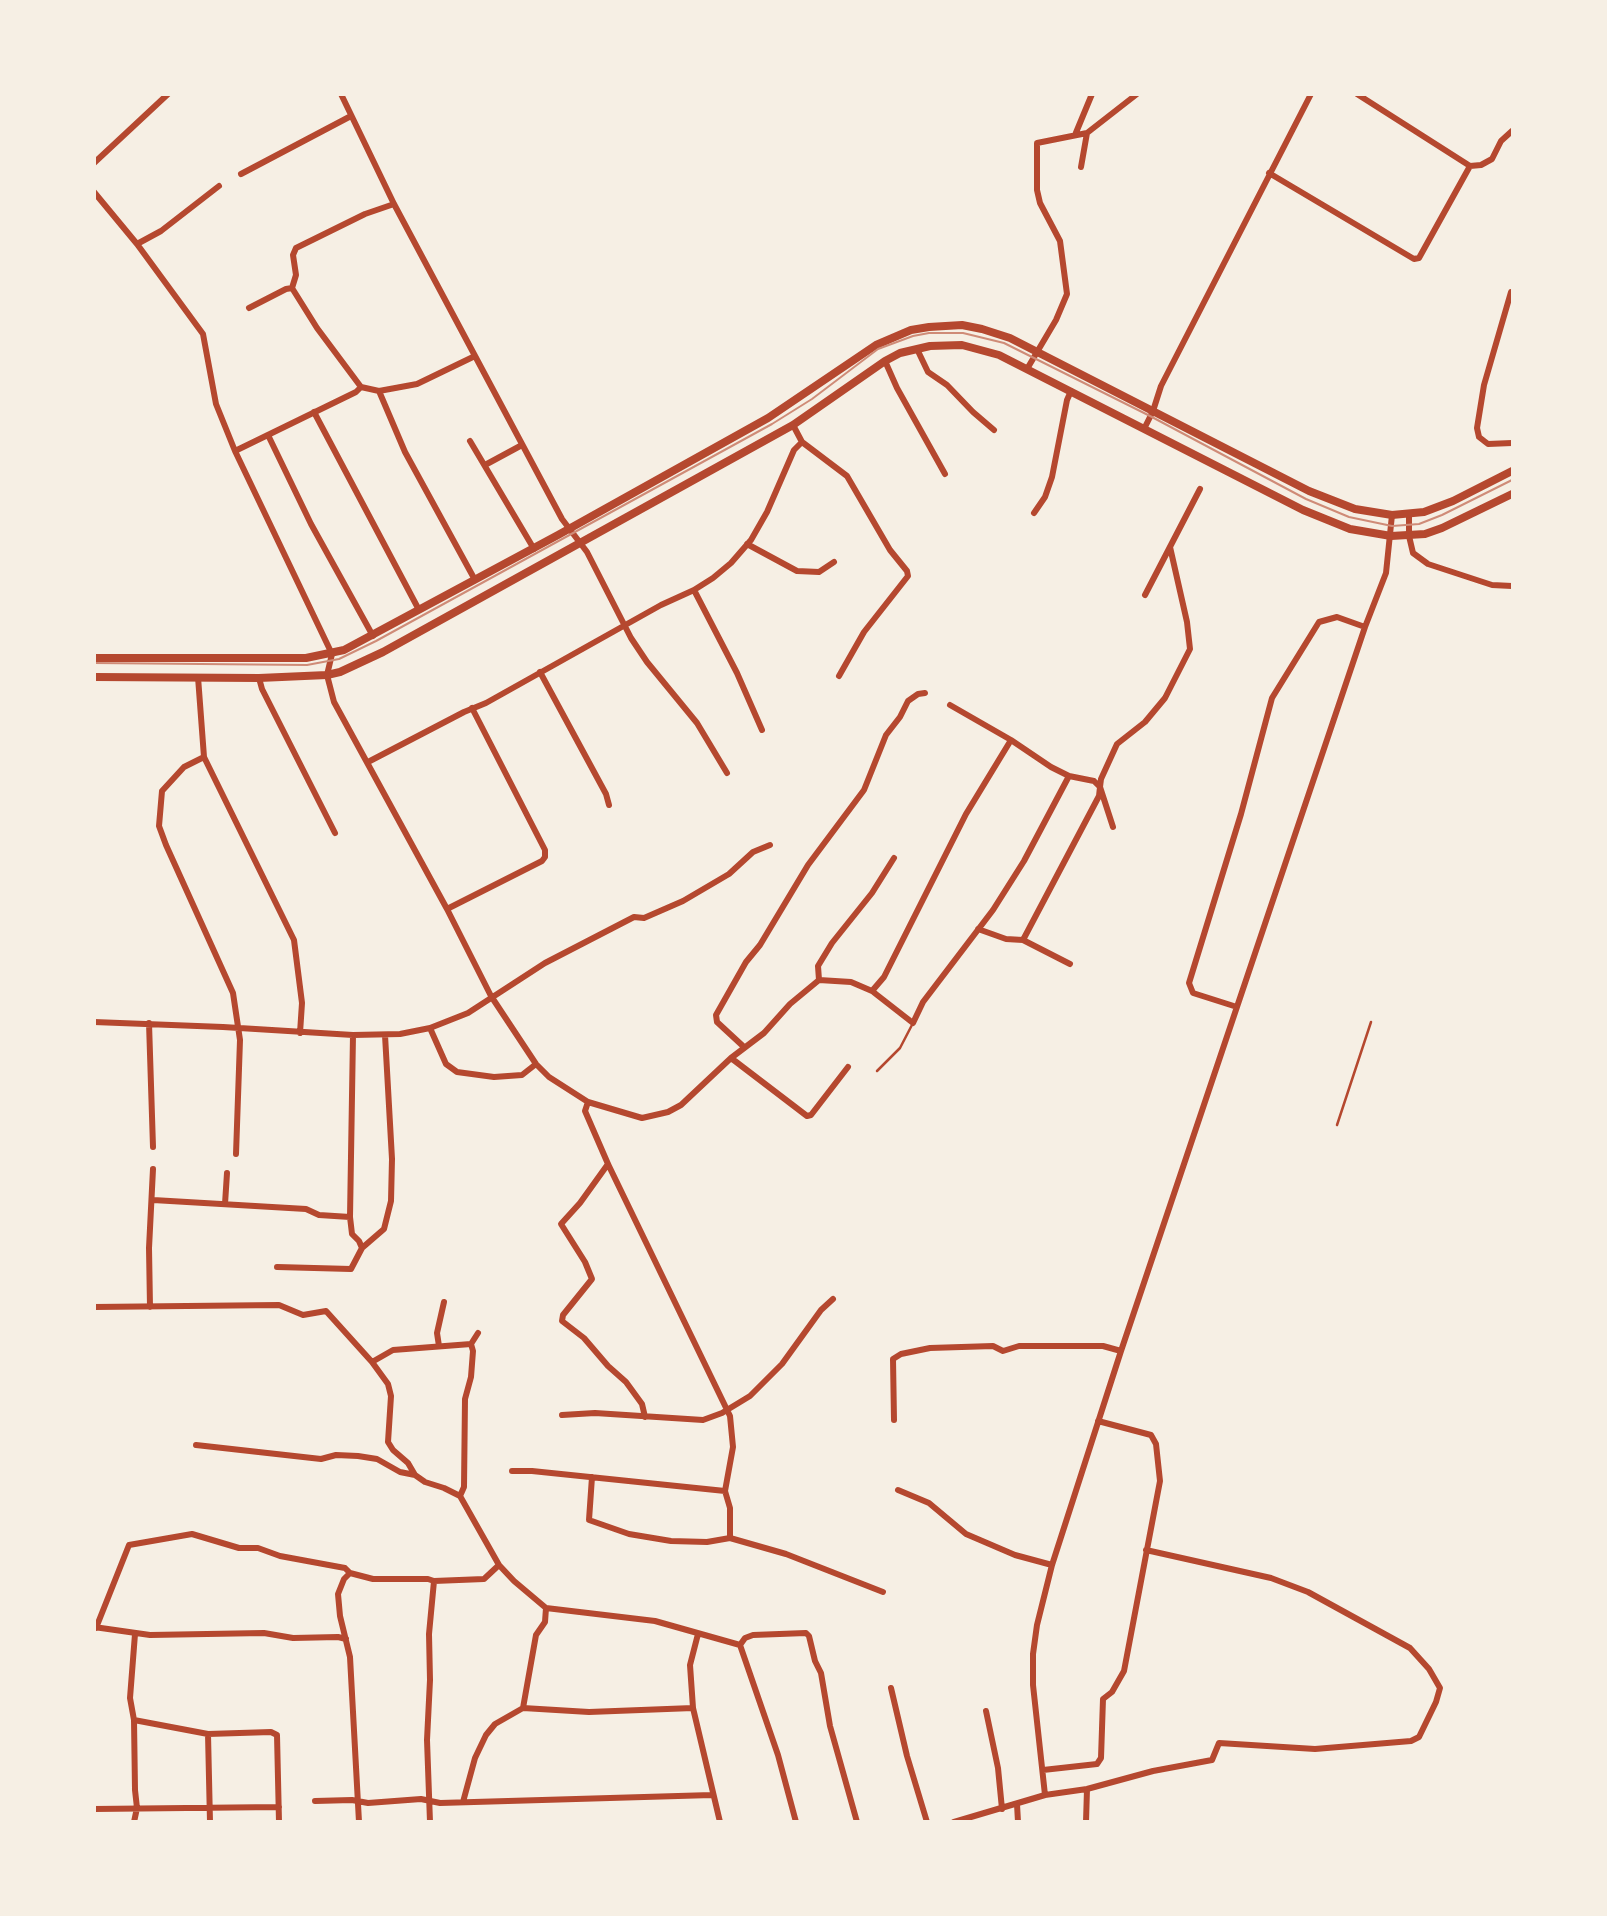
<!DOCTYPE html>
<style>
body{margin:0}
#map{position:relative;width:1607px;height:1916px;overflow:hidden;background:#f6efe4;font-family:Arial,sans-serif}
canvas{display:block}
.frame{position:absolute;inset:0;border:96px solid #f6efe4;pointer-events:none}
</style>
<div id="map">
<canvas width="1607" height="1916"></canvas>
<div class="frame"></div>
</div>
<script>
const c = document.querySelector('canvas').getContext('2d');
c.lineJoin = 'round';
function shape(rows) {
  const path = new Path2D();
  for (const r of rows) {
    path.moveTo(r[0], r[1]);
    for (let i = 2; i < r.length; i += 2) path.lineTo(r[i], r[i + 1]);
  }
  return path;
}
function strokePath(path, color, width, dash) {
  c.strokeStyle = color;
  c.lineWidth = width;
  c.lineCap = dash ? 'butt' : 'round';
  c.setLineDash(dash || []);
  c.stroke(path);
}
strokePath(shape([
 [877,1071,900,1048,913,1023],
 [1337,1125,1371,1022]
]), '#b5482f', 2.5);
strokePath(shape([
 [341,94,394,204,562,519,587,552,631,638,647,662,697,723,727,773],
 [1075,135,1092,94],
 [94,163,168,94],
 [1470,166,1481,165,1492,159,1501,141,1512,131],
 [1081,167,1087,133],
 [1269,173,1414,259,1419,258,1470,166,1357,94],
 [241,174,351,116],
 [94,192,137,244,203,334,216,404,235,451,332,654,327,675,334,702,447,909,491,996,536,1064,549,1077,588,1102,642,1118,668,1112,681,1105,731,1058,764,1033,790,1004,819,980,851,982,872,991,913,1023,923,1002,993,910,1024,861,1069,776],
 [137,244,161,231,219,186],
 [292,288,317,328,361,387],
 [1511,292,1484,385,1477,428,1479,437,1488,444,1512,443],
 [249,308,286,289,292,288,296,275,293,255,296,248,365,214,394,204],
 [917,349,928,372,947,385,973,412,994,430],
 [885,361,897,388,945,474],
 [1027,369,1056,320,1067,294,1060,241,1040,203,1037,190,1037,143,1087,133,1137,94],
 [379,391,405,452,475,580],
 [314,412,419,610],
 [793,425,802,442,847,476,890,550,907,571,908,576,864,632,839,676],
 [1144,429,1153,411,1161,386,1311,94],
 [268,435,311,524,373,636],
 [470,441,534,549],
 [235,451,356,392,361,387,379,391,417,384,475,356],
 [485,465,522,445],
 [1034,513,1045,497,1052,477,1067,400,1071,391],
 [1409,515,1409,536,1413,553,1428,564,1492,585,1512,586],
 [747,544,797,571,819,572,834,562],
 [694,590,737,673,762,730],
 [1145,595,1200,489],
 [540,672,606,794,609,805],
 [198,677,204,757,294,940,302,1003,300,1033],
 [259,678,262,689,335,833],
 [950,705,1011,740,1051,767,1069,776,1094,781,1100,787,1099,796,1023,940],
 [204,757,184,767,162,791,159,826,166,845,233,993,240,1040,236,1154],
 [368,762,464,712,486,703,661,605,694,590,713,578,731,563,751,540,767,512,794,450,802,442],
 [1113,827,1100,787,1101,779,1117,744,1145,722,1165,698,1190,649,1187,622,1170,547],
 [447,909,542,861,545,857,545,850,472,708],
 [978,929,1006,939,1023,940,1070,964],
 [819,980,818,966,832,943,872,893,894,858],
 [872,991,884,977,966,814,1011,740],
 [1237,1007,1193,993,1189,983,1241,814,1272,698,1319,622,1337,617,1365,627],
 [94,1022,223,1027,353,1035,400,1034,430,1028,468,1013,545,963,634,917,644,918,683,901,729,874,753,852,770,845],
 [149,1023,153,1147],
 [430,1028,446,1064,457,1072,494,1077,522,1075,536,1064],
 [744,1047,717,1022,716,1015,746,962,760,945,808,865,864,790,886,735,900,717,908,701,918,694,925,693],
 [731,1058,807,1116,811,1115,848,1067],
 [588,1102,585,1111,608,1164,730,1416,733,1447,725,1491,730,1508,730,1538],
 [608,1164,580,1203,561,1224,585,1262,592,1279,563,1315,562,1321,584,1338,608,1366,626,1382,642,1404,645,1417],
 [153,1200,306,1209,319,1215,350,1217],
 [225,1204,227,1173],
 [362,1248,384,1229,391,1201,392,1159,385,1035],
 [277,1267,351,1269,362,1248,359,1241,352,1234,350,1217,353,1035],
 [94,1307,279,1305,303,1315,326,1311,372,1362,388,1384,391,1396,388,1442,393,1450,408,1463,415,1475],
 [150,1307,149,1248,153,1169],
 [439,1346,437,1333,444,1302],
 [372,1362,393,1350,471,1344],
 [562,1415,595,1413,703,1420,722,1413,750,1396,782,1364,821,1310,833,1299],
 [894,1420,893,1359,901,1354,930,1348,993,1346,1003,1351,1019,1346,1103,1346,1121,1351],
 [196,1445,321,1459,336,1455,358,1456,377,1459,400,1472,415,1475,425,1482,444,1488,460,1496,499,1565,514,1581,546,1608,655,1621,740,1645,745,1638,753,1635,806,1633,809,1636,815,1661,821,1673,830,1726,857,1822],
 [512,1471,532,1471,725,1491],
 [592,1477,589,1520,629,1534,671,1541,707,1542,730,1538,786,1554,883,1592],
 [898,1490,929,1503,966,1534,1015,1555,1052,1565],
 [460,1496,464,1487,465,1399,471,1377,473,1351,471,1344,478,1333],
 [350,1573,344,1579,338,1594,340,1616,350,1657,359,1822],
 [94,1627,150,1635,264,1633,293,1638,338,1637,346,1639],
 [96,1628,129,1545,192,1534,239,1548,258,1548,280,1556,345,1568,350,1573,373,1579,428,1579,434,1581,484,1579,499,1565],
 [698,1634,690,1665,693,1708,720,1822],
 [740,1645,778,1755,796,1822],
 [891,1688,907,1756,927,1822],
 [523,1708,536,1635,545,1622,546,1608],
 [986,1711,998,1768,1002,1809],
 [134,1720,208,1734,271,1732,277,1735,279,1822],
 [208,1734,210,1822],
 [1043,1770,1097,1764,1101,1758,1103,1699,1112,1692,1124,1671,1160,1481,1156,1444,1151,1435,1098,1421],
 [1045,1795,1033,1685,1033,1654,1037,1625,1052,1565,1121,1351,1365,627,1386,573,1392,515],
 [315,1801,352,1800,368,1803,421,1799,440,1803,712,1795],
 [463,1802,475,1758,486,1735,495,1724,523,1708,589,1712,693,1708],
 [1017,1804,1018,1822],
 [94,1809,279,1807],
 [134,1822,137,1808,135,1790,134,1720,130,1698,135,1634],
 [430,1822,427,1740,430,1680,429,1634,434,1581],
 [954,1822,1045,1795,1087,1789,1153,1771,1212,1760,1219,1743,1315,1749,1411,1741,1419,1737,1436,1702,1440,1688,1429,1669,1410,1648,1308,1592,1271,1578,1146,1550],
 [1086,1822,1087,1789]
]), '#b5482f', 6);
strokePath(shape([
 [94,658,306,658,344,650,558,535,768,418,876,345,911,330,929,327,962,325,982,329,1010,338,1309,491,1355,509,1392,515,1424,512,1453,501,1512,471],
 [94,677,259,678,327,675,340,672,383,652,793,425,885,361,900,353,930,346,962,345,999,355,1303,510,1350,529,1391,536,1425,534,1442,528,1512,494]
]), '#b5482f', 8);
strokePath(shape([
 [94,663,307,665,339,659,376,641,772,424,812,399,878,349,913,336,929,333,963,333,1004,343,1150,416,1306,499,1349,517,1392,526,1419,524,1442,515,1512,480]
]), '#cf8b77', 2);
</script>
